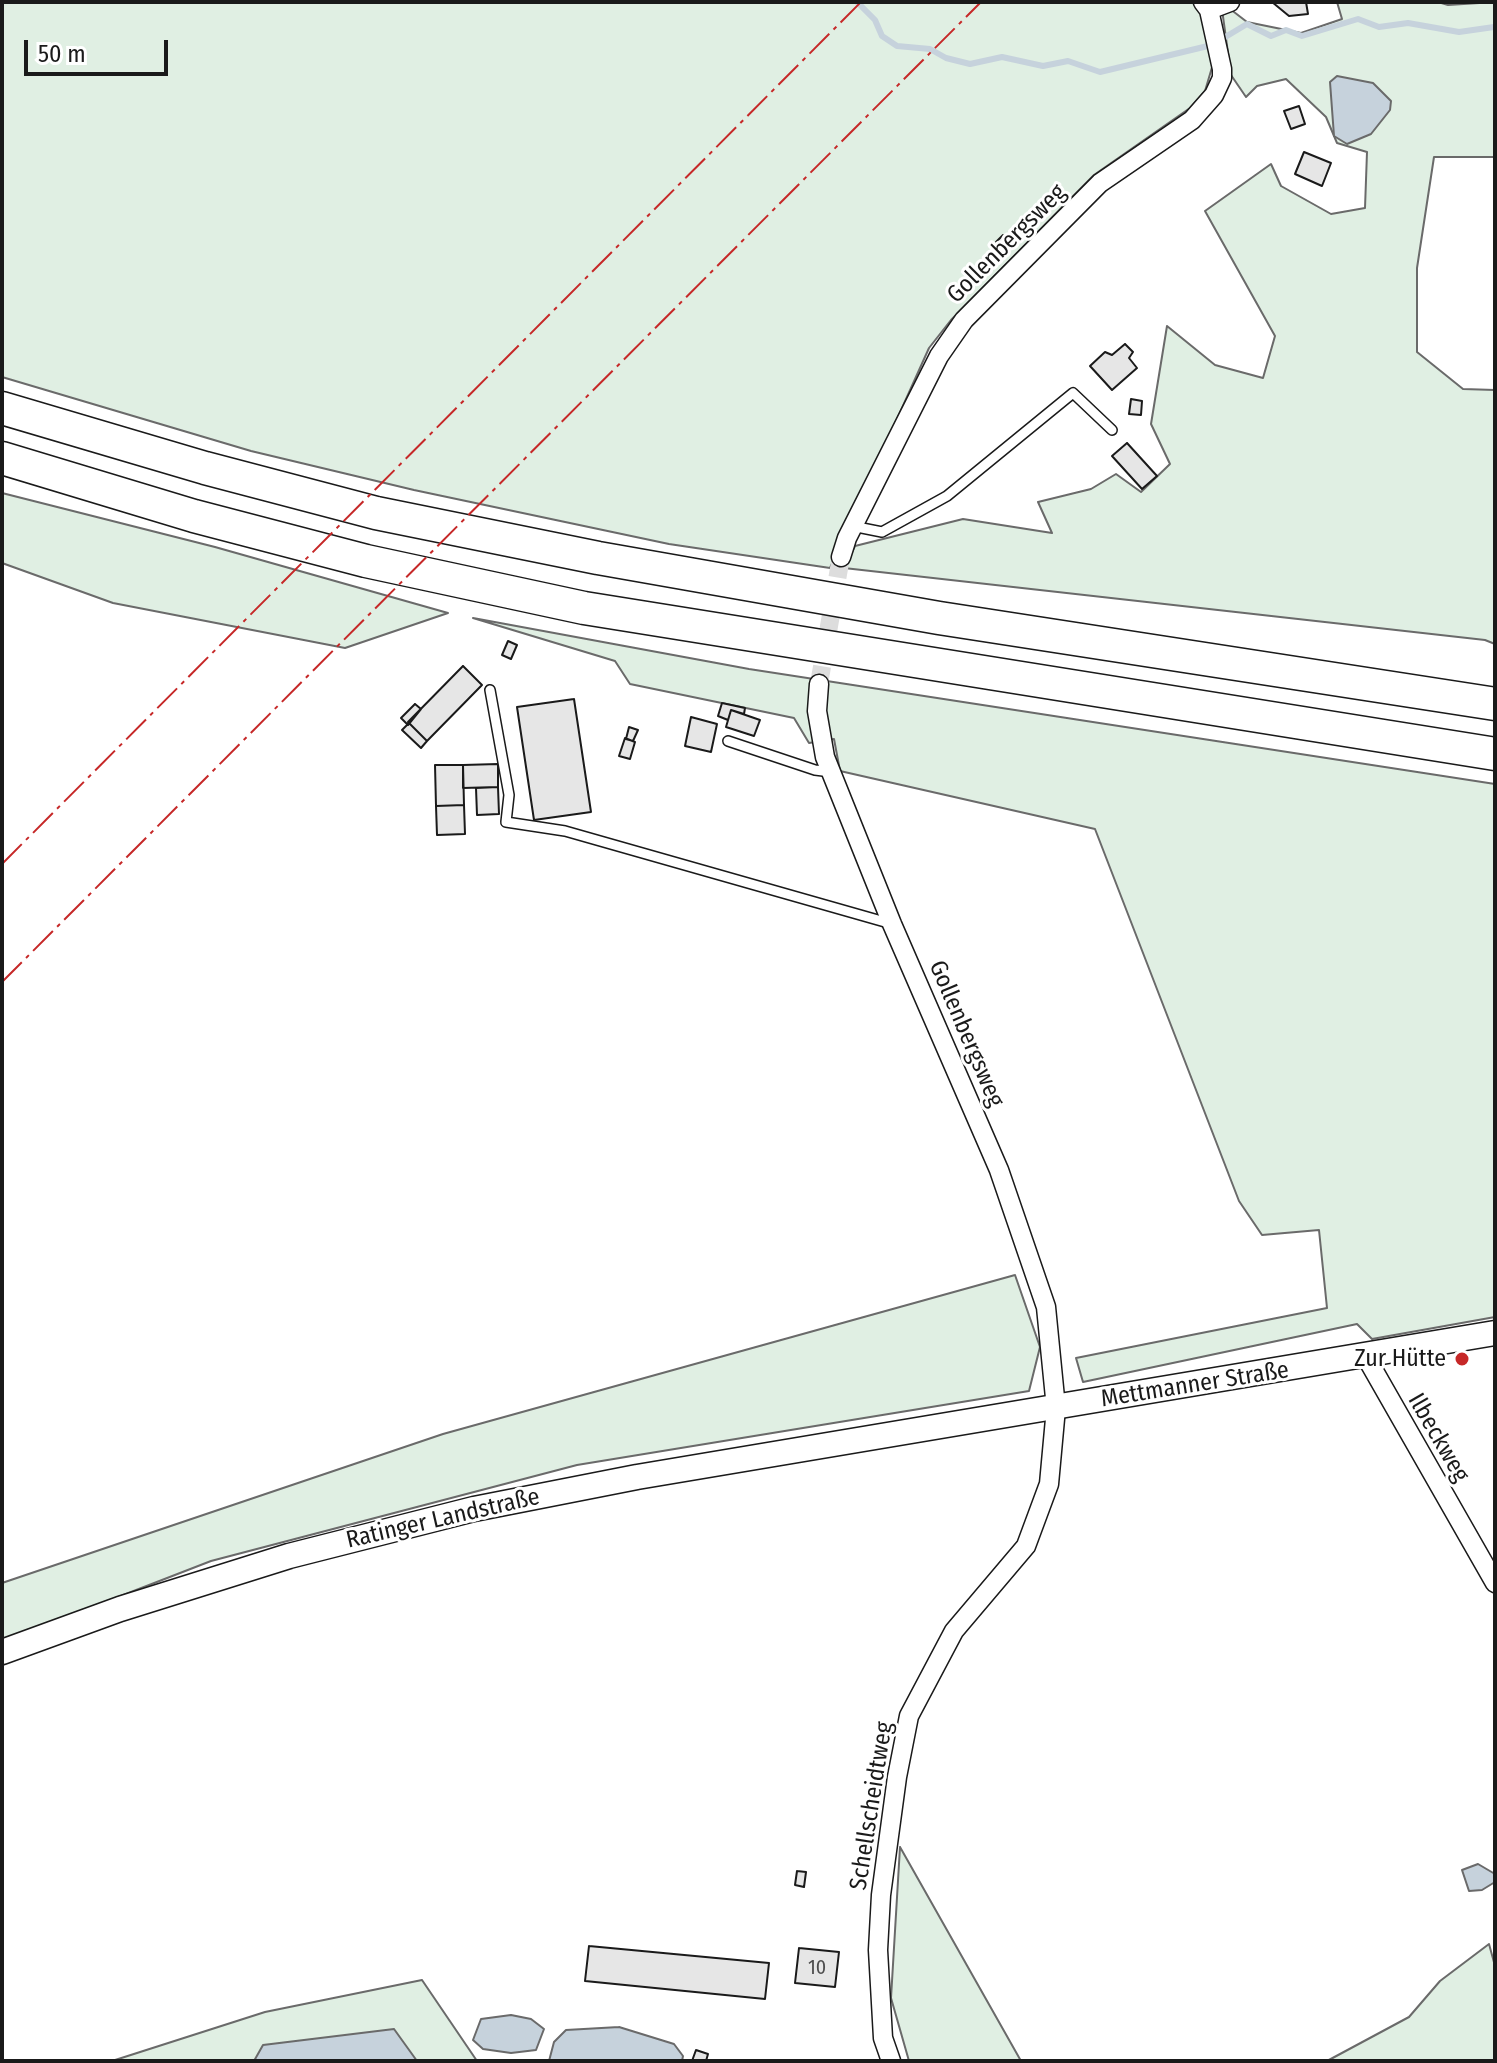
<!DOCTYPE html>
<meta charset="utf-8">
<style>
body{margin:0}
#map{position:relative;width:1497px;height:2063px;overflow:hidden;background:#fff;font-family:"Fira Sans Condensed",sans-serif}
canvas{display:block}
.frame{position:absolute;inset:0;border:4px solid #1a1a1a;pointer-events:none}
.scale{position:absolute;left:24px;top:40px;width:144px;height:36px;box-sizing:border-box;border:4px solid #1a1a1a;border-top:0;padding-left:10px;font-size:24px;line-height:28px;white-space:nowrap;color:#1a1a1a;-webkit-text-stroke:6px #fff;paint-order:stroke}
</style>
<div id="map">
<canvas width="1497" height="2063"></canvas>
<div class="frame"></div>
<div class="scale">50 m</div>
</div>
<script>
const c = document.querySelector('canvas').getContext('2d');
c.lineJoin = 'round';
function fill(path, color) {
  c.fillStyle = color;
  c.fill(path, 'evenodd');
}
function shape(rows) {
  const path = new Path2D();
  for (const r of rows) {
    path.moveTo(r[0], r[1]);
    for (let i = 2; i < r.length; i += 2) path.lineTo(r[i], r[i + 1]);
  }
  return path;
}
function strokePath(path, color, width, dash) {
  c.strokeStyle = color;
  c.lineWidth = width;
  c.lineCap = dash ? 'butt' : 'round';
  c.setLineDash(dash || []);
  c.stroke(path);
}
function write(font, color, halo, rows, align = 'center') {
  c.font = font + ' "Fira Sans Condensed",sans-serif';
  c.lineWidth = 6;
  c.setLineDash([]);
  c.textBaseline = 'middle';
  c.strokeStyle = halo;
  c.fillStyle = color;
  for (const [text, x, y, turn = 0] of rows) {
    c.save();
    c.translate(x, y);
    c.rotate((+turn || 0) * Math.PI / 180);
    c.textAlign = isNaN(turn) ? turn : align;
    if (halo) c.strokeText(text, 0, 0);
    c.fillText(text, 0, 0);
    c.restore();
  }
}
const green = shape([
 [2,2,1198,2,1213,64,1205,91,1190,108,1094,175,951,320,929,348,830,568,669,544,414,490,251,451,2,377,2,2],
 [1221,2,1247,22,1301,33,1342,19,1337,2,1438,2,1448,5,1495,2,1495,157,1434,157,1417,268,1417,352,1463,389,1495,390,1495,644,1485,640,844,568,855,546,963,519,1052,533,1038,502,1091,489,1116,474,1141,492,1170,464,1151,424,1167,326,1215,365,1263,378,1275,336,1205,211,1271,164,1281,186,1331,214,1365,208,1367,152,1337,143,1326,117,1286,79,1257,86,1246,97,1231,75,1221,2],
 [2,493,215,547,448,613,345,648,113,603,2,563,2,493],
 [473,618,749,669,1495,784,1495,1317,1372,1339,1357,1324,1083,1382,1076,1358,1327,1308,1319,1230,1262,1235,1239,1201,1095,829,840,771,834,739,809,743,794,718,630,684,615,661,473,618],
 [1015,1275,1040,1347,1029,1391,577,1465,211,1561,2,1642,2,1583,443,1434,1015,1275],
 [900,1847,1021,2061,909,2061,891,1998,900,1847],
 [1489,1944,1495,1966,1495,2061,1327,2061,1409,2017,1440,1981,1489,1944],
 [422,1980,477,2061,112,2061,265,2012,422,1980]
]);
fill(green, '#e0efe3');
strokePath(green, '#6a6a6a', 2);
const water = shape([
 [1337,76,1373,83,1391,101,1390,110,1371,134,1347,144,1334,136,1330,82,1337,76],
 [1478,1864,1495,1874,1495,1882,1482,1890,1469,1891,1462,1870,1478,1864],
 [511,2015,531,2019,544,2029,536,2050,511,2053,483,2049,473,2040,481,2019,511,2015],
 [619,2027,674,2044,683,2056,682,2061,549,2061,554,2042,566,2030,619,2027],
 [394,2029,417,2061,254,2061,263,2045,394,2029]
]);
fill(water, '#c6d2dc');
strokePath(water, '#6a6a6a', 2);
strokePath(shape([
 [857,2,875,20,882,36,897,46,930,49,946,58,970,64,1002,57,1043,66,1068,61,1100,72,1212,45,1247,24,1271,36,1286,30,1302,36,1358,19,1379,27,1408,23,1459,32,1494,27]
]), '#c6d2dc', 6);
const building = shape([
 [1272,2,1306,2,1308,14,1289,16,1272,2],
 [1299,106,1305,124,1291,129,1284,111,1299,106],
 [1304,152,1331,163,1322,186,1295,174,1304,152],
 [1003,235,1010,242,1003,249,996,242,1003,235],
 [1125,344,1133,352,1129,358,1137,368,1112,390,1090,366,1105,352,1112,355,1125,344],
 [1131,399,1142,401,1141,415,1129,414,1131,399],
 [1127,443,1157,476,1142,489,1112,456,1127,443],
 [508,641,517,645,511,659,502,655,508,641],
 [463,666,482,685,427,741,408,722,463,666],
 [574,699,591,812,534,820,517,707,574,699],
 [722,703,745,708,744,714,731,710,728,720,718,716,722,703],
 [415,704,421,709,408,725,401,718,415,704],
 [731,710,760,720,754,736,726,727,731,710],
 [691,717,717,724,711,752,685,746,691,717],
 [409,723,427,741,421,748,402,730,409,723],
 [629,727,638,730,633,741,626,739,629,727],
 [625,738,635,742,630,759,619,756,625,738],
 [498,764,498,787,463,788,463,765,498,764],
 [435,765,463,765,464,805,436,806,435,765],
 [498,787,499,814,477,815,476,788,498,787],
 [464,805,465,834,437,835,436,806,464,805],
 [797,1871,806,1872,804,1887,795,1885,797,1871],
 [589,1946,769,1963,765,1999,585,1981,589,1946],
 [799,1948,839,1952,835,1987,795,1983,799,1948],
 [696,2050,708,2054,706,2061,692,2061,696,2050]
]);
fill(building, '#e6e6e6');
strokePath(building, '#1a1a1a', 2);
strokePath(shape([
 [819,684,841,557]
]), '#ddd', 18, [18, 9]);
const lane = shape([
 [852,526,882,532,947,496,1073,393,1112,430],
 [490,690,509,795,506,822,565,831,892,924],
 [728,741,815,770,831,772]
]);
const street = shape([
 [1209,10,1230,2],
 [841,557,847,538,939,356,964,320,1100,183,1192,120,1214,95,1222,78,1222,69,1209,10,1203,2],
 [819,684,817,711,825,757,892,924,999,1170,1046,1307,1056,1408,1049,1484,1026,1546,954,1631,909,1716,897,1777,881,1895,878,1950,883,2038,891,2061],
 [1366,1357,1495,1583]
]);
const secondary = shape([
 [2,1652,120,1609,289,1556,474,1509,637,1477,1495,1333]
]);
const highway = shape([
 [2,408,205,468,376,513,598,558,939,618,1495,704],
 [2,458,194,516,366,561,584,608,1495,754]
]);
strokePath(lane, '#1a1a1a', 12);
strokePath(street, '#1a1a1a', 21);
strokePath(secondary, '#1a1a1a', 27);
strokePath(highway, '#1a1a1a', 35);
strokePath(lane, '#fff', 9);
strokePath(street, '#fff', 18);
strokePath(secondary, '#fff', 24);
strokePath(highway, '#fff', 32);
strokePath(shape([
 [2,864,861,2],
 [2,982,981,2]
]), '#c62828', 2, [28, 6, 4, 6]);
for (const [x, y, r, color] of [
 [1462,1359,8,"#c62828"]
]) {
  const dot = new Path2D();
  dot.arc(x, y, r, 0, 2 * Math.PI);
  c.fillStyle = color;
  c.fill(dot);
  strokePath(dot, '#fff', 3);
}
write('20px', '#4d4d4d', null, [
 ["10",817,1968]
]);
write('24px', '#1a1a1a', '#fff', [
 ["Gollenbergsweg",1007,244,-45],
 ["Gollenbergsweg",966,1034,67],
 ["Mettmanner Straße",1195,1385,-9],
 ["Ilbeckweg",1438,1438,60],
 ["Ratinger Landstraße",443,1519,-13],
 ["Schellscheidtweg",872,1806,-81]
]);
write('24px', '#1a1a1a', '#fff', [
 ["Zur Hütte",1446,1359]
], 'right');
</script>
